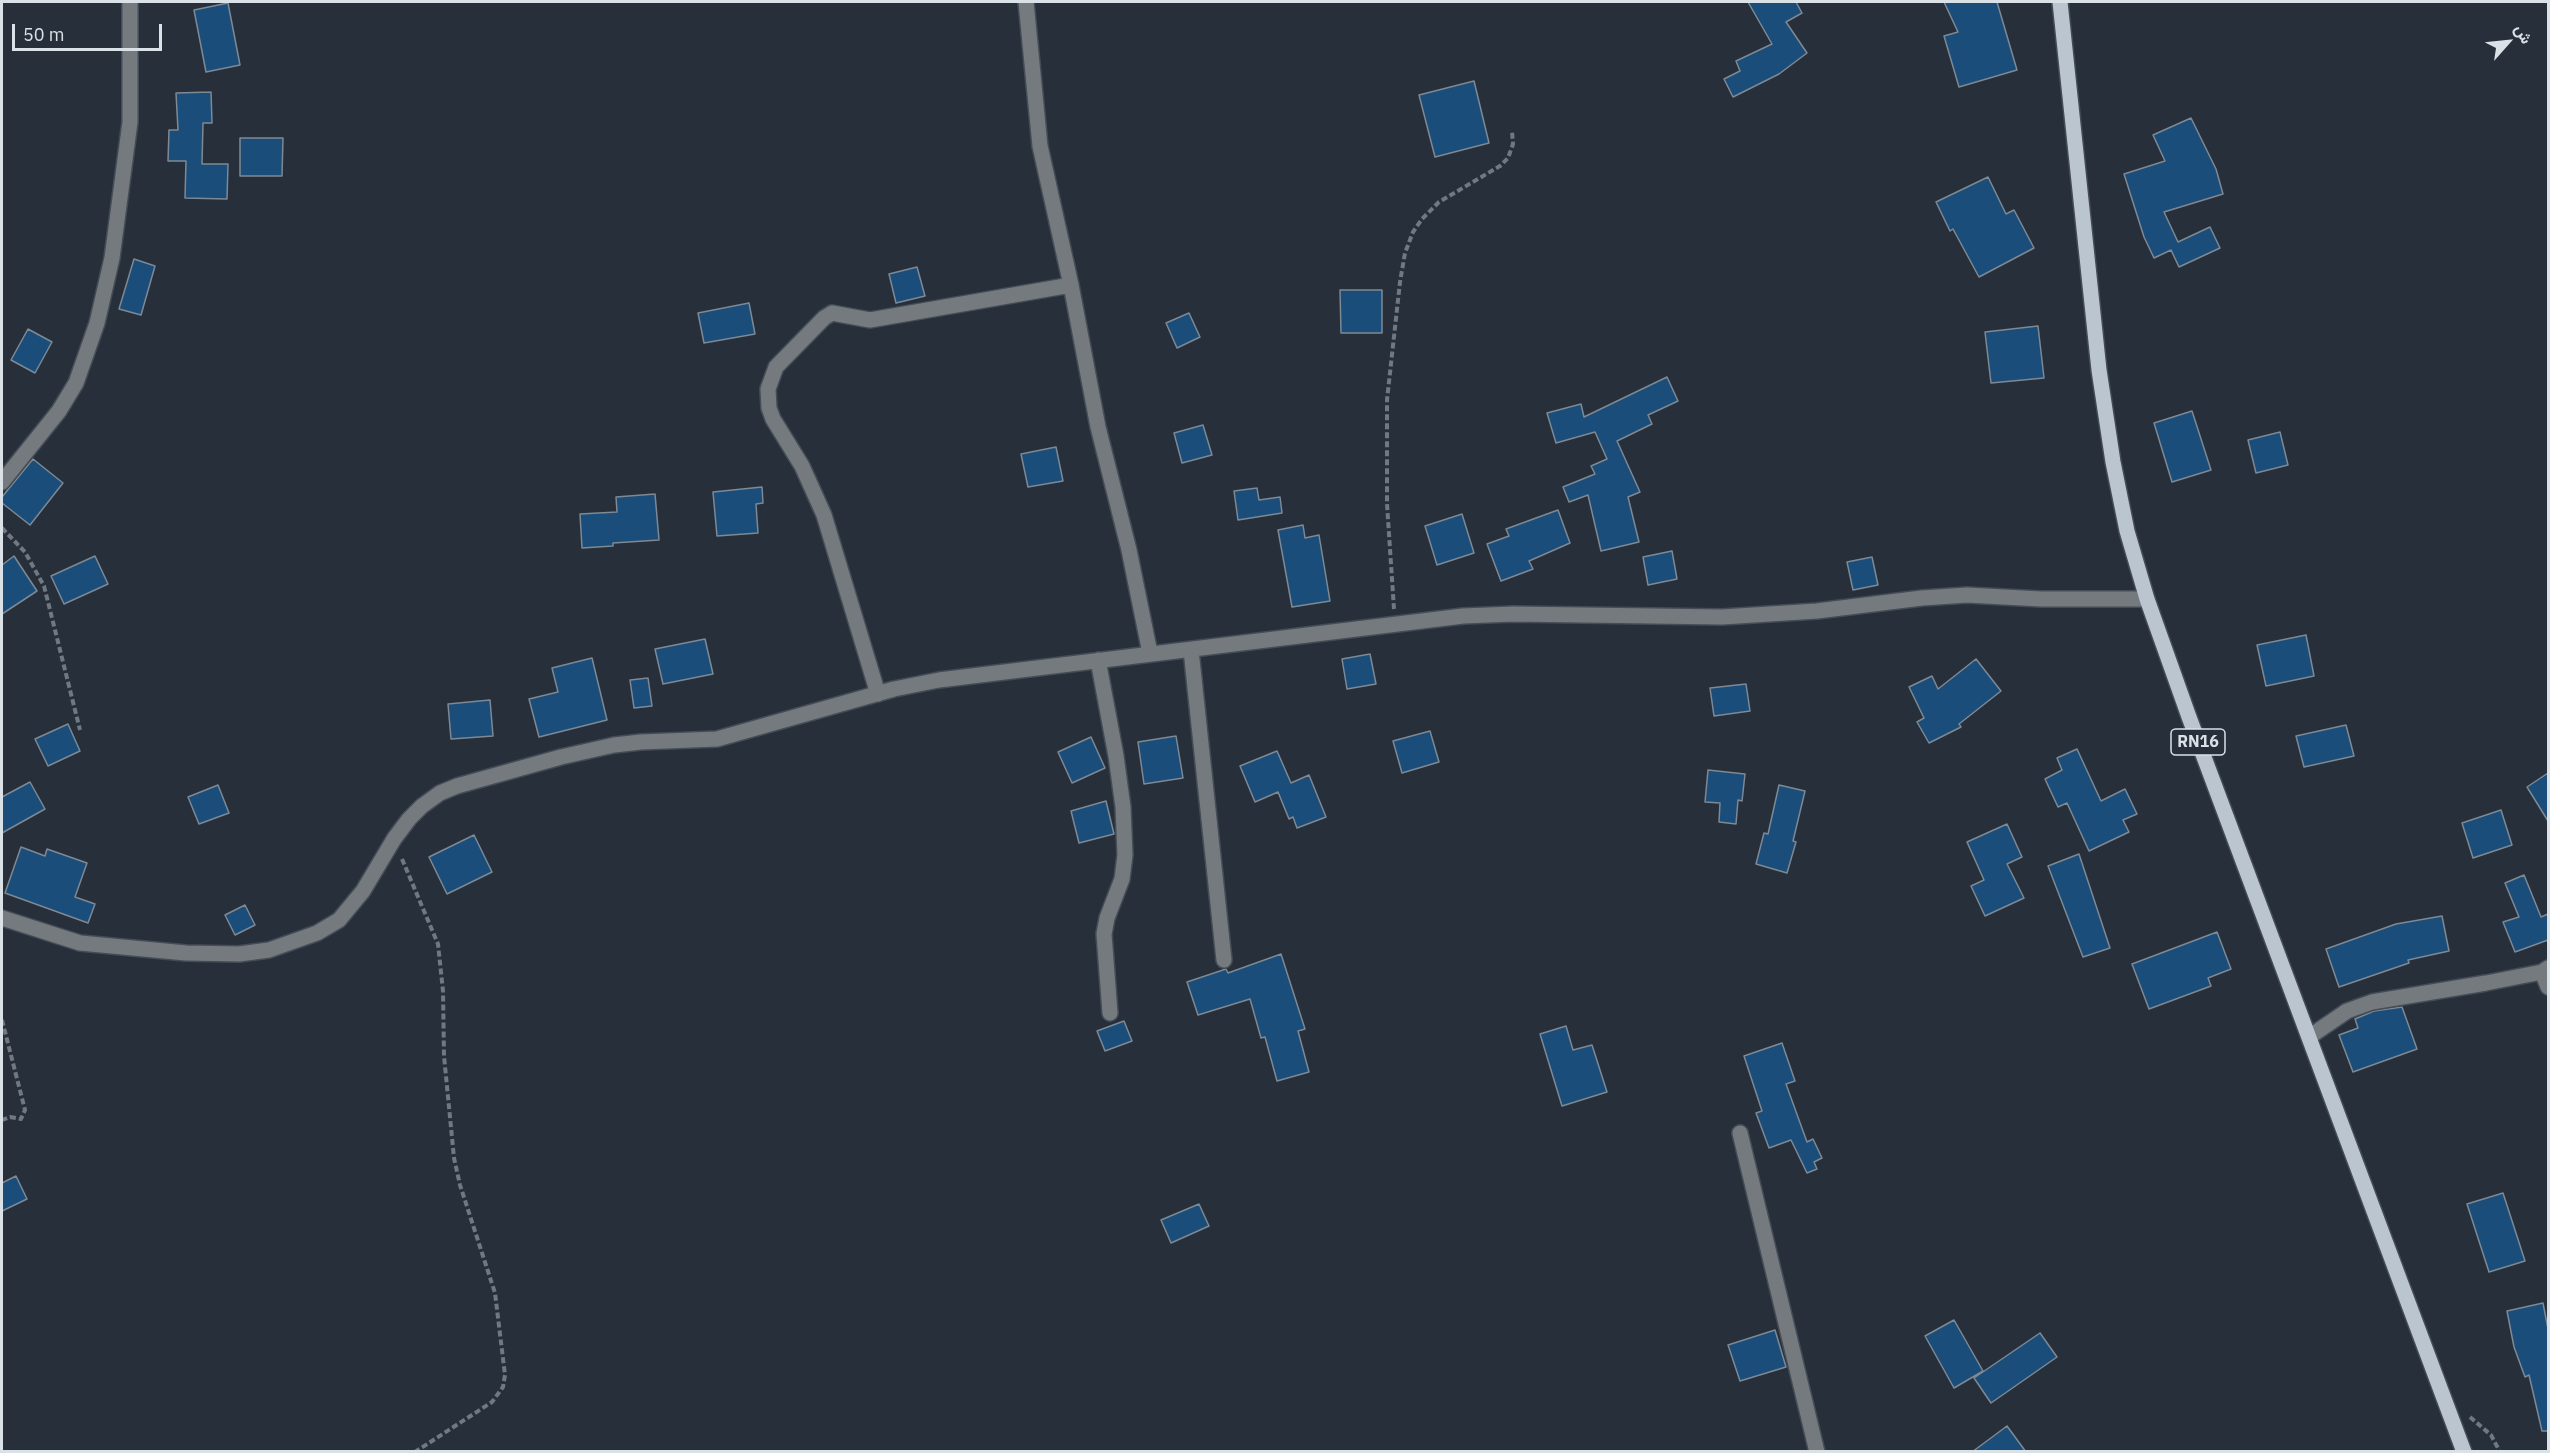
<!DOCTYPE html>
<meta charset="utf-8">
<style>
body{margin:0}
#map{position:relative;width:2550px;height:1453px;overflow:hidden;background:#27303a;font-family:"IBM Plex Sans",Vazirmatn,sans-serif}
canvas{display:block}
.frame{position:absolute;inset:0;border:3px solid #dae1e7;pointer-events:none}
.north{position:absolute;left:2478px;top:12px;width:60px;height:60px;-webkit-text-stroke:4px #27303a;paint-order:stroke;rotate:63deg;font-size:16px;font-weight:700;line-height:24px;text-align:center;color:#dae1e7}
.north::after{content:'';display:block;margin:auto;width:21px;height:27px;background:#dae1e7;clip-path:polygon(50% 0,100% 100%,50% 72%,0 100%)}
.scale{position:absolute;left:12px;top:24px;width:150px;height:27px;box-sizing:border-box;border:3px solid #dae1e7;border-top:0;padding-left:8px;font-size:18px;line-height:21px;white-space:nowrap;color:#dae1e7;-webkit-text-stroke:4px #27303a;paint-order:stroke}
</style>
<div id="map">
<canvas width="2550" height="1453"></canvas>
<div class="frame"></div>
<div class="north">ش</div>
<div class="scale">50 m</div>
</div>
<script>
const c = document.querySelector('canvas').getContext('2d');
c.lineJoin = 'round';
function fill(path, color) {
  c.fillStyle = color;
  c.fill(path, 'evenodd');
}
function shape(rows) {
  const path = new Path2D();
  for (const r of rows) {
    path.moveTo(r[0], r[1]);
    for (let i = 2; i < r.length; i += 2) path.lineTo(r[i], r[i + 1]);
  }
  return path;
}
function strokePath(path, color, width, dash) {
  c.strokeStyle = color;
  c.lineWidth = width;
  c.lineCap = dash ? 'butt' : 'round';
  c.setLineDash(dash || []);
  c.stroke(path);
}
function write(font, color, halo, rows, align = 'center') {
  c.font = font + ' "IBM Plex Sans",sans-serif';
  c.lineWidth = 5;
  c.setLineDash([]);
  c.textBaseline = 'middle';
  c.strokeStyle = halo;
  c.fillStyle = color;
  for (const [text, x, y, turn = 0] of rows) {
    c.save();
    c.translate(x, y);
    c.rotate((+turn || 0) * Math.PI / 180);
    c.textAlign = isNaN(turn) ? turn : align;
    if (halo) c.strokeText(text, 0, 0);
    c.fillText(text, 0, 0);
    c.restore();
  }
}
const building = shape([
 [1748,2,1796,2,1802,13,1786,22,1807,53,1779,74,1733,97,1724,79,1740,71,1736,61,1772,44,1748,2],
 [1944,2,1997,2,2017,70,1959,87,1944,36,1958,32,1944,2],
 [228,3,240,65,206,72,194,10,228,3],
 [1474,81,1489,143,1435,157,1419,95,1474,81],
 [211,92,212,123,203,123,202,164,228,164,227,199,185,198,186,161,168,161,169,130,178,130,176,93,211,92],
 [2191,118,2216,169,2223,194,2164,212,2178,242,2210,227,2220,248,2179,267,2171,250,2154,258,2144,237,2124,174,2165,161,2153,135,2191,118],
 [240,138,283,138,282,176,240,176,240,138],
 [1988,177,2006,214,2014,210,2034,248,1979,277,1953,229,1950,231,1936,202,1988,177],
 [134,259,155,266,141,315,119,309,134,259],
 [917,267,925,296,896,303,889,274,917,267],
 [1340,290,1382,290,1382,333,1341,333,1340,290],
 [749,303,755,334,704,343,698,313,749,303],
 [1189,313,1200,337,1177,348,1166,323,1189,313],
 [2038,326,2044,378,1991,383,1985,332,2038,326],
 [28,329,52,342,35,373,11,360,28,329],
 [1667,377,1678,401,1648,415,1652,424,1617,441,1640,492,1628,497,1639,542,1601,551,1588,495,1569,502,1563,487,1595,474,1591,466,1607,459,1595,432,1556,443,1547,413,1581,404,1584,417,1667,377],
 [2192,411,2211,470,2172,482,2154,423,2192,411],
 [1203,425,1212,455,1182,463,1174,433,1203,425],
 [2280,432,2288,465,2256,473,2248,440,2280,432],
 [1056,447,1063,481,1028,487,1021,454,1056,447],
 [33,459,63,483,30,525,2,503,2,497,33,459],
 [762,487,763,503,756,504,758,533,717,536,713,492,762,487],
 [1257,488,1259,500,1280,497,1282,513,1238,520,1234,491,1257,488],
 [655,494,659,540,613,543,613,546,582,548,580,514,617,512,616,497,655,494],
 [1558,510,1570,543,1529,561,1533,569,1501,581,1487,544,1509,536,1506,529,1558,510],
 [1462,514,1474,553,1437,565,1425,526,1462,514],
 [1303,525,1305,538,1319,535,1330,601,1292,607,1278,530,1303,525],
 [1672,551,1677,579,1648,585,1643,557,1672,551],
 [14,556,37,591,2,614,2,565,14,556],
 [95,556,108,584,64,604,51,576,95,556],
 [1872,557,1878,585,1853,590,1847,562,1872,557],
 [2306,635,2314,676,2266,686,2257,645,2306,635],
 [705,639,713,674,663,684,655,649,705,639],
 [1370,654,1376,684,1347,689,1342,659,1370,654],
 [592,658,607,720,539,737,529,699,558,692,552,668,592,658],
 [1976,659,2001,691,1959,724,1961,727,1929,743,1917,722,1924,718,1909,687,1932,676,1938,689,1976,659],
 [648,678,652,706,634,708,630,680,648,678],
 [1746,684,1750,711,1714,716,1710,688,1746,684],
 [490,700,493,736,451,739,448,704,490,700],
 [68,724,80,751,48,766,35,739,68,724],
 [2346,725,2354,756,2304,767,2296,736,2346,725],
 [1430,731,1439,762,1402,773,1393,741,1430,731],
 [1176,736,1183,778,1144,784,1138,742,1176,736],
 [1091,737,1105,768,1072,783,1058,752,1091,737],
 [2077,749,2101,801,2125,789,2137,814,2123,820,2129,832,2089,851,2067,803,2058,807,2045,779,2062,770,2057,758,2077,749],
 [1277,751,1291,783,1309,775,1326,817,1297,828,1293,817,1289,819,1278,792,1255,802,1240,766,1277,751],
 [1708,770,1745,774,1742,801,1738,800,1736,824,1719,822,1720,803,1705,802,1708,770],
 [2548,773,2548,821,2527,787,2548,773],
 [30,782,45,809,2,833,2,797,30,782],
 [218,785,229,813,199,824,188,797,218,785],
 [1779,785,1805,791,1793,841,1796,842,1787,873,1756,864,1764,833,1768,834,1779,785],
 [1106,801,1114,834,1079,843,1071,811,1106,801],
 [2501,810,2512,845,2473,858,2462,823,2501,810],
 [2007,824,2022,857,2007,864,2024,898,1985,916,1971,886,1984,880,1967,842,2007,824],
 [474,835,492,872,447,894,429,857,474,835],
 [21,847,45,856,47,849,87,863,75,897,95,904,88,923,5,893,21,847],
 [2079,854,2110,948,2083,957,2048,866,2079,854],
 [2524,875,2541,917,2548,914,2548,940,2515,952,2503,922,2519,917,2505,883,2524,875],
 [245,905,255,925,235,935,225,915,245,905],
 [2442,916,2449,951,2408,960,2409,963,2339,987,2326,949,2396,924,2442,916],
 [2217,932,2231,969,2208,978,2211,986,2149,1009,2132,964,2217,932],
 [1281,954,1305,1029,1298,1031,1309,1072,1277,1081,1265,1037,1261,1038,1250,999,1198,1015,1187,982,1226,969,1228,973,1281,954],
 [2402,1007,2417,1049,2353,1072,2339,1035,2358,1028,2355,1019,2374,1011,2402,1007],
 [1124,1021,1132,1041,1105,1051,1097,1031,1124,1021],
 [1566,1026,1573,1050,1592,1045,1607,1092,1562,1106,1540,1034,1566,1026],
 [1782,1043,1795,1081,1786,1084,1807,1142,1813,1139,1822,1158,1814,1162,1817,1169,1807,1173,1791,1140,1769,1148,1756,1113,1762,1111,1744,1056,1782,1043],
 [16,1176,27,1199,2,1211,2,1183,16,1176],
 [2503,1193,2525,1261,2489,1272,2467,1204,2503,1193],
 [1199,1204,1209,1226,1171,1243,1161,1220,1199,1204],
 [2543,1303,2548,1329,2548,1431,2542,1431,2529,1375,2525,1377,2514,1347,2507,1311,2543,1303],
 [1954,1320,1983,1371,1954,1388,1925,1336,1954,1320],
 [1775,1330,1786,1367,1740,1381,1728,1345,1775,1330],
 [2040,1333,2057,1357,1991,1403,1974,1378,2040,1333],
 [2007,1426,2026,1452,1972,1452,2007,1426]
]);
fill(building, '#1a4d79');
strokePath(building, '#7e8994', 1.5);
const minor = shape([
 [1026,2,1040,146,1071,285,1098,427,1129,550,1150,653],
 [2,482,59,411,76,383,97,323,112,258,130,122,130,2],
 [1191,650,1224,960],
 [1098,660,1116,756,1123,807,1125,855,1122,879,1107,918,1104,934,1110,1013],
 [878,694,824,515,802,466,773,419,769,408,768,389,776,367,824,318,832,313,870,320,1071,285],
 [2,918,80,943,186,953,239,954,269,950,317,933,339,920,363,891,394,839,409,819,422,806,440,793,457,786,561,757,614,745,641,742,717,739,894,689,939,680,1463,616,1513,614,1722,617,1817,611,1922,598,1967,595,2041,599,2147,599],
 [2542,972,2548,987],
 [2309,1037,2347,1011,2372,1002,2486,983,2542,972,2548,968],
 [1740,1133,1817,1452]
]);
const major = shape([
 [2060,2,2099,370,2113,462,2127,531,2147,599,2189,717,2464,1452]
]);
strokePath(minor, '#444c56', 18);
strokePath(major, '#444c56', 18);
strokePath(shape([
 [2,528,25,552,44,586,80,730],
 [1394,609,1387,504,1387,400,1400,282,1405,253,1413,232,1422,219,1439,202,1500,166,1508,158,1513,144,1512,131],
 [402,859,438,944,443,991,444,1056,454,1158,460,1185,495,1293,505,1375,503,1387,492,1402,415,1452],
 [2,1020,25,1110,21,1119,10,1117,2,1120],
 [2470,1417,2491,1435,2500,1452]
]), '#707981', 4, [6, 3]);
strokePath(minor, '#757a7f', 15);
strokePath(major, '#bbc5cf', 15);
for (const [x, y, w] of [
 [2198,742,54]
]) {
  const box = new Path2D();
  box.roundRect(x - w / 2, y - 13, w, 26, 4.5);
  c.fillStyle = '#27303a';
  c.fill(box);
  strokePath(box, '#dae1e7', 1.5);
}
write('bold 16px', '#dae1e7', null, [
 ["RN16",2198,742]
]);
</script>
